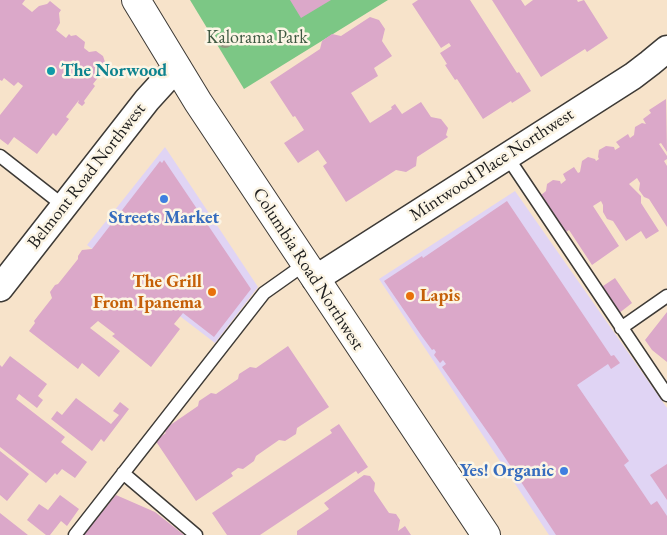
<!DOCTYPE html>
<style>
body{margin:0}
canvas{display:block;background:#f7e3ca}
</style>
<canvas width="667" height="535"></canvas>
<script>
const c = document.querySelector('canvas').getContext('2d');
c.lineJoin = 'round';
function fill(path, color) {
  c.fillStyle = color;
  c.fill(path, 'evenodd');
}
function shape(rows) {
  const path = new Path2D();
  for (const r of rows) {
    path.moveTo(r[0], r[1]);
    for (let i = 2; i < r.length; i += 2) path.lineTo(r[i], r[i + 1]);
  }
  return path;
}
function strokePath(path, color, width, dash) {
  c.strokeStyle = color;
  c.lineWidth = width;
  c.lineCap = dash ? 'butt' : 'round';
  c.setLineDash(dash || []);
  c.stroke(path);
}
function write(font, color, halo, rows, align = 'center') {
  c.font = font + ' "EB Garamond",serif';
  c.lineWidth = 5;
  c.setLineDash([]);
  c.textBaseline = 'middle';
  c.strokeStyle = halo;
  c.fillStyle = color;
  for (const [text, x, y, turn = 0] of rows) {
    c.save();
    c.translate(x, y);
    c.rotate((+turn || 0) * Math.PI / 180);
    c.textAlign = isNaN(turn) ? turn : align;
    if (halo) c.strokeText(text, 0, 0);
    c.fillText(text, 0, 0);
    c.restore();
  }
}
fill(shape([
 [165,147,258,287,215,343,87,245],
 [515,191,667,408,667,535,549,535,379,279]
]), '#e0d4f4');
fill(shape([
 [190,0,388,0,244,89]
]), '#7cc785');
fill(shape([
 [0,0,25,0,22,4,32,12,39,6,47,4,50,1,61,10,59,13,60,23,56,30,66,38,69,34,71,36,76,35,85,42,84,48,89,52,96,51,103,56,105,62,108,65,93,84,95,86,84,101,85,103,82,106,78,103,79,100,66,117,69,119,56,136,53,133,37,154,14,137,8,145,0,139,0,115,23,86,18,82,14,86,4,78,2,81,0,80],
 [290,0,331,0,301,18],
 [418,0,470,0,517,73,519,72,531,91,512,103,511,101,483,119,457,79,455,80,445,65,447,64,440,53,451,46,449,43,441,48,412,4],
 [492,0,521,0,525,6,533,0,577,0,578,2,584,0,608,38,587,52,585,49,541,77],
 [370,17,379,20,385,29,382,41,392,56,374,68,378,76,351,93,370,123,392,109,391,107,395,104,402,114,421,102,431,117,441,119,448,128,446,135,448,137,417,157,416,166,406,172,396,170,346,202,323,166,327,163,318,150,298,163,284,143,304,130,295,116,293,117,270,82,320,49,322,41,332,34,341,36],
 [666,99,667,152,661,143,659,144,667,156,667,159,664,161,667,166,667,227,649,199,644,197,639,190,640,183,637,178,629,184,641,196,641,203,659,231,646,239,641,231,626,241,613,221,607,219,603,212,603,205,601,201,593,206,619,246,592,265,569,230,566,232,541,195,546,191,547,184,553,180,560,181,561,184,566,180,563,174,574,167,578,173,580,172,582,161,588,157,595,159,596,161,599,159,598,157,599,150,606,146,614,147,615,150,620,147,616,142,628,134,630,138,634,135,635,127,642,123,646,124,643,119,651,113,649,110],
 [164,160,251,289,214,337,183,313,174,324,180,329,151,367,112,336,115,334,98,321,90,328,120,351,99,377,82,363,78,369,29,331,35,323,34,321,52,298,50,292,55,285,58,284,78,259,78,256,82,250,92,249,160,161,162,163],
 [507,201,611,356,614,355,620,363,611,369,608,364,577,385,629,461,624,465,651,505,657,501,667,516,667,535,556,535,494,441,442,367,446,364,443,360,440,363,434,355,436,352,434,349,432,350,421,335,384,281,422,256,423,258],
 [615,278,632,303,618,314,600,288],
 [667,312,667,362,652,350,645,340],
 [288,346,329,407,297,428,296,434,285,441,279,440,256,456,254,461,243,469,238,468,231,473,233,476,196,501,155,440,166,433,163,430,198,406,199,401,211,393,216,394,238,379,239,374,250,367,256,368],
 [10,356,47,384,38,396,43,400,37,408,19,394,16,399,65,437,61,442,87,462,75,478,62,469,57,475,55,473,46,483,0,447,0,365,2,367],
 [76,398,111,424,119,415,113,411,120,402,129,409,104,442,101,439,92,451,51,419,57,411,62,415],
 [339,424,368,467,358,474,356,471,260,535,227,535,212,513,332,433,330,430],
 [0,451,29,474,7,501,0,495],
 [667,464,667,500,650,475],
 [364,475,370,476,375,483,374,491,389,513,396,514,400,520,398,531,405,526,411,535,297,535,297,531,329,509,324,503],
 [60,495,79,509,67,526,61,521,50,535,46,535,27,520,39,504,48,510],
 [116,495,155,512,184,535,83,535],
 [0,513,28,535,0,535]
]), '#dba8c9');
const service = shape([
 [506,155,667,395],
 [0,156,64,206],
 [621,328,667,296],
 [123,473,196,535],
 [75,535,264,293,305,264]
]);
const minor = shape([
 [315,279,633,76,650,63,667,49],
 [0,288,147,100,177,67]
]);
const secondary = shape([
 [136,0,198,102,486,535]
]);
strokePath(service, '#3d3a36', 15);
strokePath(minor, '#3d3a36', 29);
strokePath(secondary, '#3d3a36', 30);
strokePath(service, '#fff', 12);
strokePath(minor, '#fff', 26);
strokePath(secondary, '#fff', 28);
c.fillStyle = '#91977f';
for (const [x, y] of [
 [225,40]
]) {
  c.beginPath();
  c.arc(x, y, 8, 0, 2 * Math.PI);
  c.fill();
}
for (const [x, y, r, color] of [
 [51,71,5,"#0f9aa8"],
 [164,199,5,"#3f7fe0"],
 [212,292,5,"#e8710a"],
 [410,296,5,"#e8710a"],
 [564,471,5,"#3f7fe0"]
]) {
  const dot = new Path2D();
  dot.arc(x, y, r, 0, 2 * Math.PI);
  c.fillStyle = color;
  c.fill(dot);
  strokePath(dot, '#fcf5e5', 2);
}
write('18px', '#3e5841', '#fcf5e5', [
 ["Kalorama Park",257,38]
]);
write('bold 18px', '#0d838f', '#fcf5e5', [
 ["The Norwood",61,71]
], 'left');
write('18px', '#1c1c1c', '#fcf5e5', [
 ["Mintwood Place Northwest",492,165,-33],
 ["Belmont Road Northwest",87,176,-52],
 ["Columbia Road Northwest",308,269,57]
]);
write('bold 18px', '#366cbe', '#fcf5e5', [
 ["Streets Market",164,218],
 ["Yes! Organic",554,471,"right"]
]);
write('bold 18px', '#c56008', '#fcf5e5', [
 ["The Grill",202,282],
 ["From Ipanema",202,303],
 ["Lapis",420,296,"left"]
], 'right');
</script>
